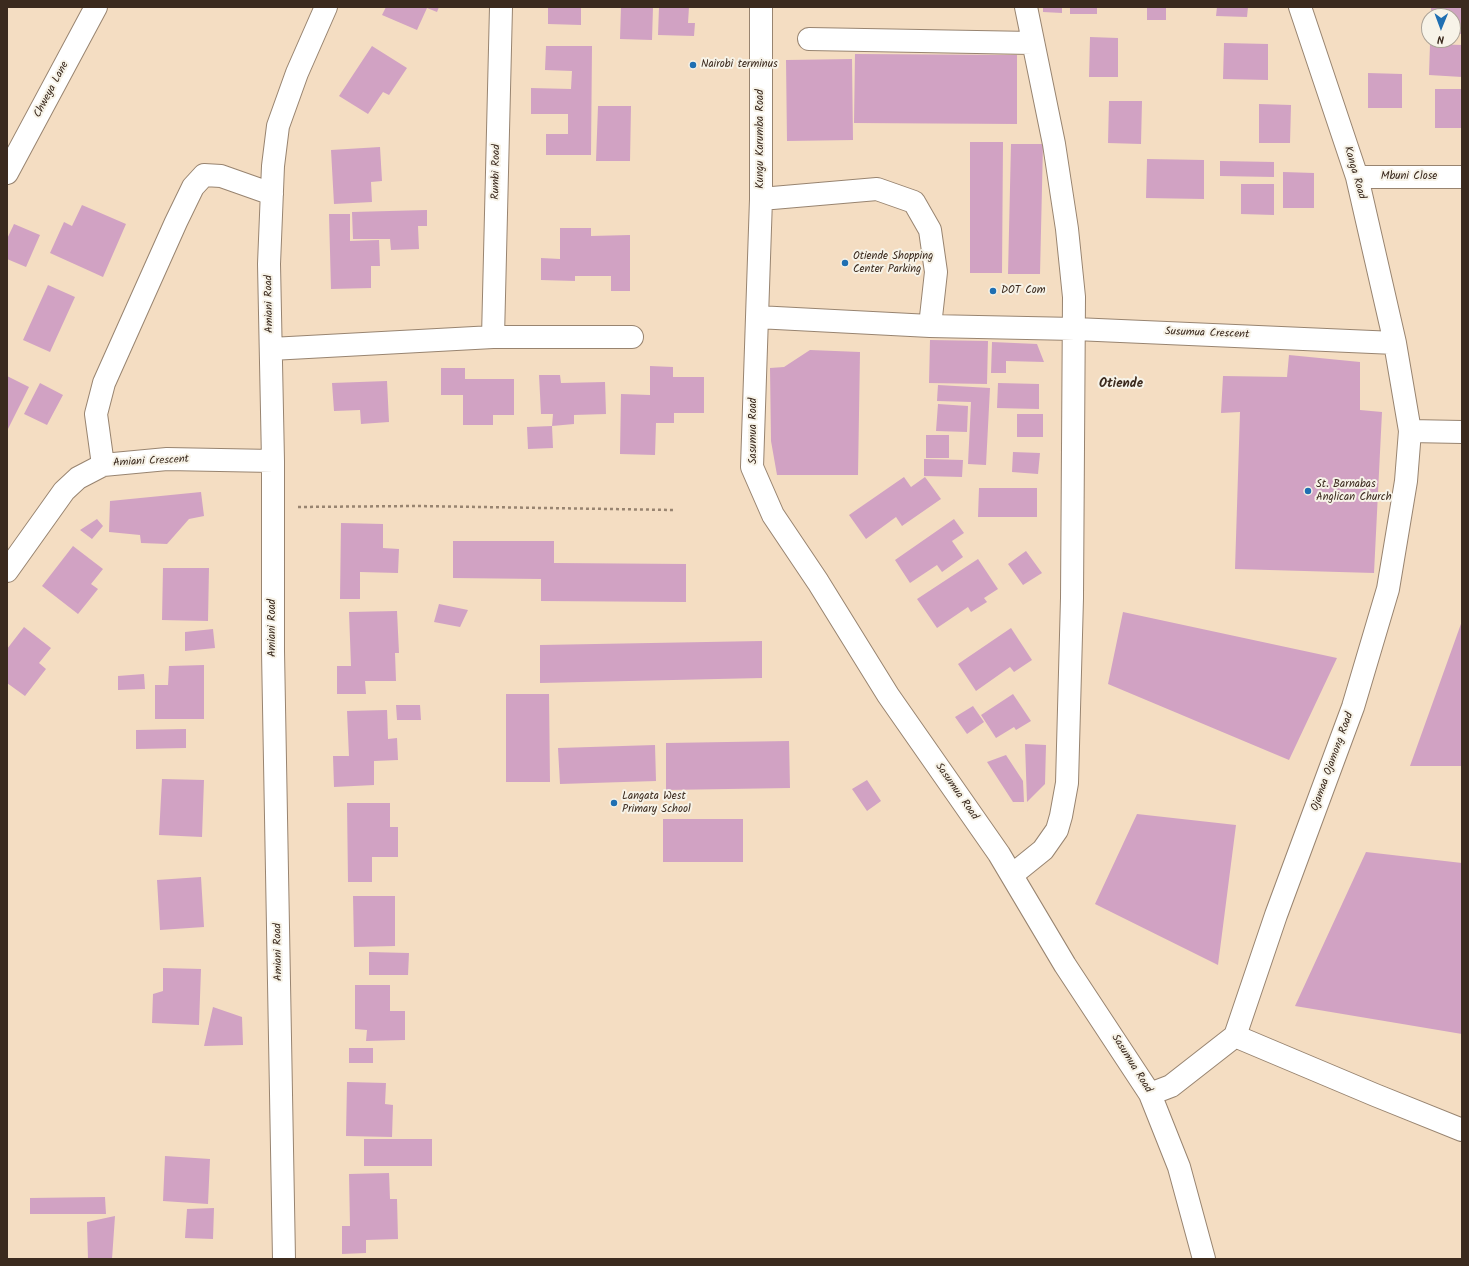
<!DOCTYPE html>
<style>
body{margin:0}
#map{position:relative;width:1469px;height:1266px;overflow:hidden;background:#f4ddc2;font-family:Kalam,sans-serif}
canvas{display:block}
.frame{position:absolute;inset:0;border:8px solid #3b2a1e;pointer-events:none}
.north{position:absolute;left:1421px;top:8px;width:40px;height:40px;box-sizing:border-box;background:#f7f3e8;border:1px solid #aca397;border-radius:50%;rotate:181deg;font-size:11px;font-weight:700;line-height:16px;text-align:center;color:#3b2a1e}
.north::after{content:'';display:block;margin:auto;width:14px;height:18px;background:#1f6fb2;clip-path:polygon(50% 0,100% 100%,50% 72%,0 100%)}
</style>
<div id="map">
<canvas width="1469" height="1266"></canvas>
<div class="frame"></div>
<div class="north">N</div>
</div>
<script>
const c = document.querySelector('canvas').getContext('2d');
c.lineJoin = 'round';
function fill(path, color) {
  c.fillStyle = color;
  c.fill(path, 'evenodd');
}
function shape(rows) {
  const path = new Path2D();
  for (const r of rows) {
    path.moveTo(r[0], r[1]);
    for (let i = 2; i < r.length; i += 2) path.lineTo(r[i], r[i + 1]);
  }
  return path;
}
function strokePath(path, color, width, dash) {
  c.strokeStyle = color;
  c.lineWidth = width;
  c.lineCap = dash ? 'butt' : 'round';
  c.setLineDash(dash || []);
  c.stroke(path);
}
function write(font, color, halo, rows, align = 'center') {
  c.font = font + ' Kalam,sans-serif';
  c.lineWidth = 4;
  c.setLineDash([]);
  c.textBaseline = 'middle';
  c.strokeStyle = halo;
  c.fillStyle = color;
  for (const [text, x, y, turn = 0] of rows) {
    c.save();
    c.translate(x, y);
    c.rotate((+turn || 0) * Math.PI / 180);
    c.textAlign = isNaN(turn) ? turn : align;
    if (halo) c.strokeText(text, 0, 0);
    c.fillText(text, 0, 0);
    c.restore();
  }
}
fill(shape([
 [386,7,439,7,437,12,427,8,417,30,382,15],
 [548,7,581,7,581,25,548,24],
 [621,7,653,7,652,40,620,39],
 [659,7,689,7,688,23,695,23,694,36,658,35],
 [1043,7,1062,7,1062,13,1043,12],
 [1070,7,1097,7,1097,14,1070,14],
 [1147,7,1166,7,1166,20,1147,20],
 [1217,7,1248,7,1247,17,1216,16],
 [1431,7,1462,7,1462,34,1453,34,1453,16,1431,16],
 [1090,37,1118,38,1118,77,1089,77],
 [1224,43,1268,44,1268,80,1223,79],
 [1430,44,1462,45,1462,77,1429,75],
 [372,46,407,68,389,95,383,92,368,114,339,96],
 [546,46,592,46,591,155,546,155,546,134,568,134,568,114,531,114,531,88,571,89,572,71,545,70],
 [855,54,1017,55,1017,124,854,123],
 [852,59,853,140,787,141,786,60],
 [1368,73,1402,74,1402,108,1368,108],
 [1435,89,1462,89,1462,128,1435,128],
 [1109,101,1142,101,1141,144,1108,143],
 [1259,104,1291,105,1290,143,1259,143],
 [598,106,631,106,630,161,596,161],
 [970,142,1003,142,1002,273,970,273],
 [1011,144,1043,144,1040,274,1008,274],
 [380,147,382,181,371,182,372,202,334,204,331,150],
 [1147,159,1204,160,1204,199,1146,198],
 [1220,161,1274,162,1274,177,1220,176],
 [1283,172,1314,173,1314,208,1283,208],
 [1241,184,1274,184,1274,215,1241,214],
 [82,205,126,224,103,277,50,253,64,222,72,226],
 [427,210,427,226,418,226,419,249,391,250,390,239,353,239,352,212],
 [329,214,350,214,350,241,379,240,380,266,371,266,371,288,331,289],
 [14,224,40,235,26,267,7,259,7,239],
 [560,228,591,228,591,236,630,235,630,291,611,291,611,276,575,276,575,281,541,280,541,258,560,259],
 [48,285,75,297,50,352,23,340],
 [930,340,988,341,987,384,929,383],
 [992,342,1037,344,1044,362,1006,361,1006,373,991,373],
 [810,350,860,352,858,475,777,475,771,441,770,368,784,367],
 [1289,355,1360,362,1360,410,1382,412,1374,573,1235,569,1240,412,1221,413,1223,376,1287,377],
 [650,366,673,367,673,377,704,377,704,413,674,413,674,423,656,423,655,455,620,454,621,394,650,395],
 [441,368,465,368,465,379,514,379,514,415,493,415,493,425,463,425,463,395,441,395],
 [539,375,560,375,561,383,605,382,606,414,574,415,574,424,552,426,553,448,528,449,527,427,552,426,553,414,541,414],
 [7,376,29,387,7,431],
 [387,381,389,422,361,424,360,410,334,411,332,383],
 [40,383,63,395,47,425,24,414],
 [998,383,1039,384,1039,409,997,408],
 [938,385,990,388,986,465,968,464,971,402,937,401],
 [938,404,968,406,967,432,936,431],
 [1017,414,1043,414,1043,437,1017,437],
 [926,435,949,435,949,458,926,458],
 [1013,452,1040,453,1038,474,1012,472],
 [924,459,963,460,962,477,924,476],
 [904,477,911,487,925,477,941,499,902,526,896,517,866,539,849,515],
 [979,488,1037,488,1037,517,978,517],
 [201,492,204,516,189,519,167,544,141,543,140,535,109,532,110,501],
 [97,519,103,526,92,539,80,530],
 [954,519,964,533,952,541,963,557,942,572,937,565,910,583,895,560],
 [341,523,383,524,383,548,399,549,398,573,360,572,360,599,340,599],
 [453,541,554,541,554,563,686,564,686,602,541,601,541,579,453,578],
 [73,546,103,569,91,584,98,589,78,614,42,586],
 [1026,551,1042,573,1023,585,1008,564],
 [978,559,998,589,984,598,987,602,971,612,968,607,937,628,917,599],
 [163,568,209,568,208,621,162,620],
 [439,604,468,610,460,627,434,622],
 [397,611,399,653,395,653,396,681,365,681,366,694,337,694,337,666,351,666,349,612],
 [1123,612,1337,658,1289,760,1108,684],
 [1462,621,1462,766,1410,766],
 [24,627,51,648,39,663,46,669,25,696,7,683,7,649],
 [1011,628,1032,660,1014,672,1010,667,976,691,958,664],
 [213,629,215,648,185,651,185,632],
 [762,641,762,678,540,683,540,645],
 [204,665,204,719,155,719,155,685,168,685,169,666],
 [144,674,145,689,118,690,118,676],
 [506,694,549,694,550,782,506,782],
 [1013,694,1031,721,1016,730,1014,727,996,738,981,715],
 [396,705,420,705,421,720,397,720],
 [973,706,984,722,967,734,955,717],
 [387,710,388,739,397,738,398,760,374,761,374,785,334,787,333,756,349,756,347,711],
 [186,729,186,748,136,749,136,730],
 [789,741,790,788,666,790,666,743],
 [1025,744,1046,745,1045,784,1027,802],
 [655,745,656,781,560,784,558,748],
 [1006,755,1023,781,1024,802,1013,802,987,762],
 [162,779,204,780,202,837,159,835],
 [867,780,881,801,867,811,852,789],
 [347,803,390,803,390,827,398,827,398,857,372,857,372,882,348,882],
 [1137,814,1236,825,1218,965,1095,904],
 [663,819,743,819,743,862,663,862],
 [1366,852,1462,863,1462,1034,1295,1006],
 [201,877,204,927,160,930,157,880],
 [353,896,395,896,395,946,354,947],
 [369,952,409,953,408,975,369,975],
 [163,968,201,969,199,1025,152,1023,153,994,163,991],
 [355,985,390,985,390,1011,405,1011,405,1040,366,1041,367,1030,355,1029],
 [213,1007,242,1017,243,1045,204,1046],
 [349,1048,373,1048,373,1063,349,1063],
 [347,1082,386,1083,385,1104,393,1105,392,1137,346,1136],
 [364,1139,432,1139,432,1166,364,1166],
 [165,1156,210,1159,208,1204,163,1201],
 [389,1173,390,1199,397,1199,398,1239,366,1240,366,1253,342,1254,342,1226,350,1226,349,1174],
 [105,1197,106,1214,30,1214,30,1198],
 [214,1208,213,1239,185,1238,187,1209],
 [115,1216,112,1259,88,1259,87,1222]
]), '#d1a2c3');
const minor = shape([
 [761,7,761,199,757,317,930,326,1075,329,1395,343,1410,431,1406,481,1388,589,1353,707,1276,915,1235,1036,1171,1086,1150,1094],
 [1300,7,1357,177,1395,343],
 [809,39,1032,43],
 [7,173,96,7],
 [1357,177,1462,177],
 [761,199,877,189,914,202,930,230,936,272,930,326],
 [757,317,752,467,773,515,818,582,888,695,999,854,1065,965,1150,1094,1179,1167,1204,1259],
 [493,337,501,7],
 [271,349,493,337,632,337],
 [1410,431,1462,432],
 [103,465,96,414,104,383,176,222,193,187,204,175,221,176,272,194],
 [7,571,64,491,78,478,103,465,167,459,273,461],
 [1012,875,1043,850,1057,830,1061,816,1067,783,1072,598,1074,297,1067,229,1054,144,1026,7],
 [1235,1036,1375,1095,1462,1130],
 [284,1259,273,651,273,461,269,264,273,166,278,126,297,73,326,7]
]);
strokePath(minor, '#988470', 24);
strokePath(shape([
 [298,507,417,506,674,510]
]), '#988470', 2.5, [3, 3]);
strokePath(minor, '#fff', 22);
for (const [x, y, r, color] of [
 [693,65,4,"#1f6fb2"],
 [845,263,4,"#1f6fb2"],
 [993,291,4,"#1f6fb2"],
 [1308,491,4,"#1f6fb2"],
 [614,803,4,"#1f6fb2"]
]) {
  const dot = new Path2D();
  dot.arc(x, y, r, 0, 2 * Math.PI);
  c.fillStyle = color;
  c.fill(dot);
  strokePath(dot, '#f7f3e8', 1.5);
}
write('11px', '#3b2a1e', '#f7f3e8', [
 ["Nairobi terminus",701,65],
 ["Otiende Shopping",853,257],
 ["Center Parking",853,270],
 ["DOT Com",1001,291],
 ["St. Barnabas",1316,485],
 ["Anglican Church",1316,498],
 ["Langata West",622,797],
 ["Primary School",622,810]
], 'left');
write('11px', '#3b2a1e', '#f7f3e8', [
 ["Chweya Lane",52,90,-62],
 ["Kungu Karumba Road",761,139,-90],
 ["Rumbi Road",497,172,-89],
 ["Kanga Road",1354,173,74],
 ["Mbuni Close",1409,177],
 ["Amiani Road",270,304,-91],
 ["Susumua Crescent",1207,334,2],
 ["Sasumua Road",754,431,-90],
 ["Amiani Crescent",151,462,-3],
 ["Amiani Road",273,628,-90],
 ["Ojamaa Ojamong Road",1333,762,-70],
 ["Sasumua Road",956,792,55],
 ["Amiani Road",279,952,-91],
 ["Sasumua Road",1131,1064,58]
]);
write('bold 13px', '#3b2a1e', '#f7f3e8', [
 ["Otiende",1121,385]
]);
</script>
